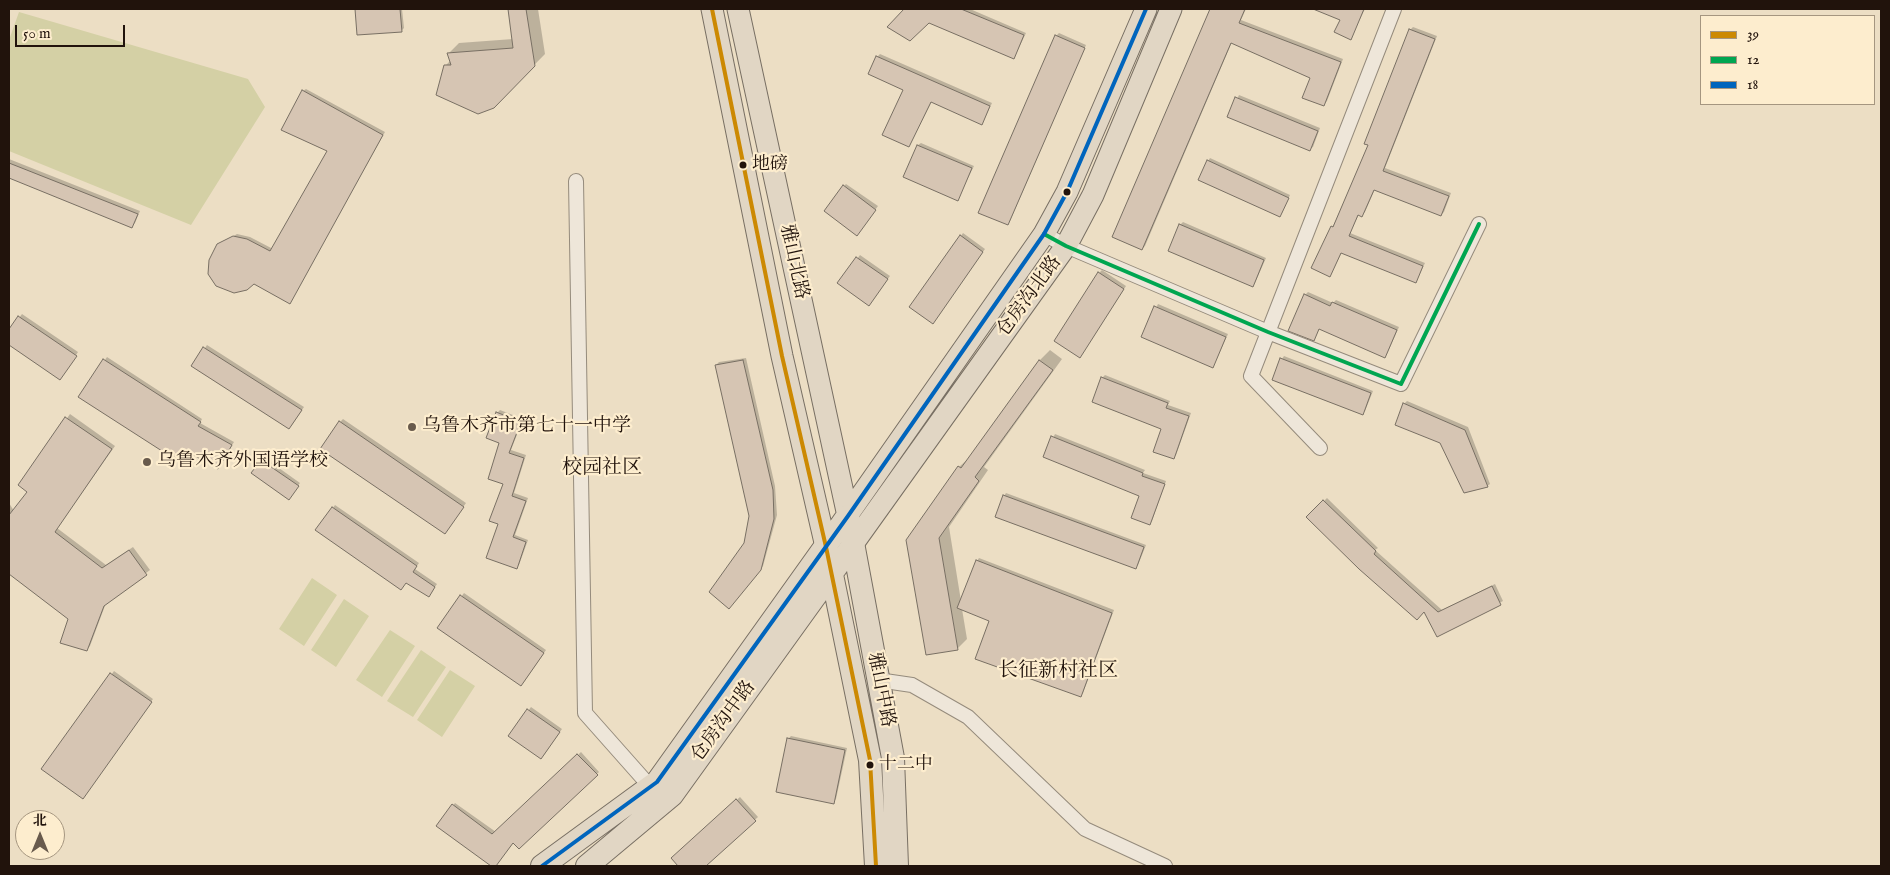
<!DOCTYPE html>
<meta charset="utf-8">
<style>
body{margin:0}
#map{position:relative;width:1890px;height:875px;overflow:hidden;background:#ecdec4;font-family:"IM FELL English","Noto Serif SC",serif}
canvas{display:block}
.frame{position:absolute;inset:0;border:10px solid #21130c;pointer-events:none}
.legend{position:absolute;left:1700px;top:15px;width:175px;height:90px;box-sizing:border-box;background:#fdedce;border:1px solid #a59680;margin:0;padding:6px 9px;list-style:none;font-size:15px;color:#21130c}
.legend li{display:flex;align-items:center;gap:10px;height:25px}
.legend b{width:25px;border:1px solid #a59680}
.north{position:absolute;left:15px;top:810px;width:50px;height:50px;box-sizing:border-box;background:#fdedce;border:1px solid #a59680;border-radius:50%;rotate:0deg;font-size:14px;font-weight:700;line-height:20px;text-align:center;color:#21130c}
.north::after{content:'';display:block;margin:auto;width:18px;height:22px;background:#685a4c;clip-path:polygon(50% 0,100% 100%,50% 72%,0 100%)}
.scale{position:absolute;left:15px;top:25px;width:110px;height:22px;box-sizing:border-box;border:2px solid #21130c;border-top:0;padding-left:6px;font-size:15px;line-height:18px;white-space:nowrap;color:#21130c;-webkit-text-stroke:4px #fdedce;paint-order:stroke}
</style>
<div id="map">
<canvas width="1890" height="875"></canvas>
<div class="frame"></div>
<ul class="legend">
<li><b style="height:6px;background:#cc8902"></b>39</li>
<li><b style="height:6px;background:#00a651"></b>12</li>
<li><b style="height:6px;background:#0065bd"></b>18</li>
</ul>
<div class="north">北</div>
<div class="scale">50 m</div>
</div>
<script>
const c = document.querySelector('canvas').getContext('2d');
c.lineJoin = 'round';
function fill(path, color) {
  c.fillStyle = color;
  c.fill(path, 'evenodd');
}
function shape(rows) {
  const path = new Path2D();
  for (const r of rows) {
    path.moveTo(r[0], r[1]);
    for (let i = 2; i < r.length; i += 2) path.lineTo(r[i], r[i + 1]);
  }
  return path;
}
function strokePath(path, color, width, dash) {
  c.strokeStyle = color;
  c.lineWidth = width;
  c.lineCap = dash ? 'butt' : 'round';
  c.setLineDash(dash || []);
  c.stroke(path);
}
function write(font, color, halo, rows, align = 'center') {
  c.font = font + ' "IM FELL English","Noto Serif SC",serif';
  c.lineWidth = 4.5;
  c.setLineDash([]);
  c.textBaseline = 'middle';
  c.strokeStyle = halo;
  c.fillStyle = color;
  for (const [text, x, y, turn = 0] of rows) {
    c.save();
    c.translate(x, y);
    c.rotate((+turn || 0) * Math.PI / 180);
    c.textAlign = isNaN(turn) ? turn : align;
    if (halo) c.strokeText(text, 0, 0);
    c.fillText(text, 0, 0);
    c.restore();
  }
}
fill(shape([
 [19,12,248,79,265,107,191,225,9,151,9,40],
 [312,578,337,595,304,646,279,629],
 [344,599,369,616,336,667,311,650],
 [390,630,415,646,382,697,356,680],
 [421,650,446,667,413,717,387,701],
 [450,670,475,686,442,737,417,720]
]), '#d4d0a5');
fill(shape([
 [357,9,402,9,404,28,401,31,358,34],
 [509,9,538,9,545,54,493,107,445,66,451,60,449,53,459,43,513,39],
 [906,9,970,9,1026,33,1014,58,928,22,889,27],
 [1211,9,1246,9,1241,20,1343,59,1327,101,1324,104,1312,77,1232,42,1145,246,1142,249,1114,237],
 [1316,9,1365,9,1350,39,1341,20],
 [1413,27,1437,36,1385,168,1451,193,1444,212,1441,215,1375,189,1365,212,1362,215,1359,214,1350,233,1425,263,1416,282,1342,252,1330,276,1332,227,1334,224,1369,145,1410,30],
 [1059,33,1086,45,1010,221,1008,224,1056,36],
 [880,54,992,103,984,120,981,123,932,101,909,146,905,89,877,57],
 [306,89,385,132,290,302,218,245,237,234,250,237,273,249,329,151,303,91],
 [1239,95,1320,128,1313,147,1310,149,1229,116],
 [921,143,974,166,957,200,918,145],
 [1210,158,1290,195,1282,213,1279,216,1208,161],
 [9,159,140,211,135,223,132,226,9,177],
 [846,184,878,206,860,231,844,186],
 [1183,222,1266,258,1255,283,1252,286,1180,225],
 [963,233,985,249,936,319,961,236],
 [860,255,890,276,871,302,839,283],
 [1102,270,1126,286,1082,354,1099,273],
 [1308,292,1333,303,1336,300,1399,327,1387,354,1385,356,1320,328,1314,339,1305,295],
 [1158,304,1228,334,1213,367,1142,336],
 [22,314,78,352,60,379,9,344,9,331],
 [207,345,304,407,292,425,289,428,193,366],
 [1050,350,1062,359,984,467,988,470,949,527,961,601,977,561,979,558,1114,610,1083,693,1080,696,991,620,962,609,967,639,957,649,908,540,959,467,970,457,1040,360],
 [1284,356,1373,391,1365,411,1362,413,1282,359],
 [107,357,202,419,200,423,234,442,220,465,80,396],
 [746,358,775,486,777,515,763,566,731,605,751,516,716,365,719,362],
 [1105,375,1170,401,1168,405,1191,413,1176,455,1173,458,1162,428,1102,378],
 [1407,401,1468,427,1490,484,1487,486,1404,404],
 [500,410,523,419,511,450,526,455,514,493,528,498,515,535,528,540,519,565,516,567,500,524,504,483,497,413],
 [70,414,115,446,57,528,106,565,133,547,150,570,106,603,90,646,86,650,69,618,9,573,9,503,14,511,29,491,20,485],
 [343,419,466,503,447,530,340,422],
 [1055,434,1145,470,1143,473,1166,481,1152,521,1150,524,1140,495,1044,456],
 [265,458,300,483,291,495,253,473],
 [1006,493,1146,545,1138,565,1135,567,1004,496],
 [1327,498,1378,548,1375,550,1442,610,1495,584,1503,601,1437,636,1425,610,1308,517],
 [335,505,419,563,415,569,437,584,431,593,317,530],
 [464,593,546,650,524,682,438,628],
 [114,671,153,699,85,794,43,769],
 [531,707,562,729,544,755,510,735],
 [791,736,847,748,836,799,833,802,788,739],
 [581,752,599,772,519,847,514,842,495,866,493,866,437,826,455,803,496,832],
 [740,797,758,817,704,866,680,866,673,858]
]), '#0003');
const building = shape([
 [355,9,400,9,402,32,357,35,355,9],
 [508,9,526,9,535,66,494,108,478,114,436,95,444,65,451,65,447,53,513,48,508,9],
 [904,9,961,9,1024,35,1014,59,929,23,910,41,887,27,904,9],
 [1210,9,1245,9,1239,23,1341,62,1324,106,1302,98,1310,78,1231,43,1142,250,1112,237,1210,9],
 [1313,9,1364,9,1351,40,1334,32,1340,20,1313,9],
 [1409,29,1435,39,1383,171,1449,196,1441,216,1374,190,1362,217,1358,215,1349,236,1423,266,1416,283,1341,253,1330,277,1311,268,1331,226,1333,227,1368,145,1364,144,1409,29],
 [1055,35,1085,48,1008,225,978,213,1055,35],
 [876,56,990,106,982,125,931,102,909,147,882,135,903,90,868,74,876,56],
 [302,90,383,135,290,304,254,284,247,290,234,293,216,286,208,274,209,260,217,244,233,236,247,239,270,251,327,151,281,130,302,90],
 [1235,97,1318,131,1310,151,1227,117,1235,97],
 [917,145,972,168,958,201,903,177,917,145],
 [1207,160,1289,198,1280,217,1198,180,1207,160],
 [9,163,138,214,132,228,9,178,9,163],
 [843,185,876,210,857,236,824,211,843,185],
 [1179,224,1264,260,1253,287,1168,251,1179,224],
 [960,235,983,252,933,324,909,307,960,235],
 [856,257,888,279,869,306,837,283,856,257],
 [1098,272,1124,289,1080,358,1054,341,1098,272],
 [1304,294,1330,306,1332,302,1397,330,1385,358,1319,329,1314,341,1288,331,1304,294],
 [1154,306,1226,337,1213,368,1141,337,1154,306],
 [18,316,77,356,60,380,9,345,9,329,18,316],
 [203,347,302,410,289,429,191,366,203,347],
 [1280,358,1371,393,1363,415,1272,380,1280,358],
 [103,359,201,422,198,426,232,445,218,469,183,449,176,460,78,397,103,359],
 [743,360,773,490,774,519,761,570,729,609,709,592,744,543,749,516,715,365,743,360],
 [1039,360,1053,370,975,477,979,481,939,538,958,650,926,655,906,540,958,466,961,468,1039,360],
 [1101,377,1168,403,1166,408,1189,416,1174,459,1153,452,1161,429,1092,402,1101,377],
 [1403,403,1465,430,1488,487,1464,493,1440,443,1395,425,1403,403],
 [496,412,521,422,509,453,524,458,512,496,526,501,513,537,526,542,517,569,486,558,498,524,489,521,503,484,488,479,499,443,486,438,496,412],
 [65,417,112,449,55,532,102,568,129,550,147,575,104,606,87,651,60,643,68,619,9,574,9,515,27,492,18,485,65,417],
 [339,421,464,507,445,534,320,449,339,421],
 [1051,436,1143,473,1142,476,1165,484,1150,525,1131,518,1139,496,1043,457,1051,436],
 [261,460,299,486,289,500,251,473,261,460],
 [1003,495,1144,547,1136,569,995,517,1003,495],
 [1323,500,1376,551,1374,554,1438,612,1492,586,1501,605,1437,637,1424,612,1417,620,1359,569,1306,517,1323,500],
 [332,507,417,566,413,572,435,587,429,597,406,583,401,590,315,530,332,507],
 [976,560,1112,613,1081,697,975,659,989,621,957,608,976,560],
 [460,595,544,653,521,686,437,628,460,595],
 [110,673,152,702,83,799,41,769,110,673],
 [527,709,560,732,541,759,508,736,527,709],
 [787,738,845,750,834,804,776,792,787,738],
 [577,754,598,775,519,849,513,843,496,866,491,866,436,826,452,804,492,834,577,754],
 [736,799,756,821,706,866,678,866,671,858,736,799]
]);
fill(building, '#d6c5b3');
strokePath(building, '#786f63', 1);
const minor = shape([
 [576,181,585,713,655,792],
 [1044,234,1066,246,1268,332,1401,384,1479,224],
 [1320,448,1251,376,1394,9],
 [878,680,912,685,968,717,1085,829,1165,866]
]);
const primary = shape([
 [712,9,782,356,826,547],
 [738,9,848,516],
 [837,530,1044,234,1067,192,1146,9],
 [845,555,1066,246,1093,195,1171,9]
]);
const trunk = shape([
 [848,516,893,758,897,866],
 [830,565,870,760,876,866],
 [542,866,657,782,837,530],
 [587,866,672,795,842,559]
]);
strokePath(minor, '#958b7c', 16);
strokePath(primary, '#786f63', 23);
strokePath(trunk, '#786f63', 24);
strokePath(minor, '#eee6d9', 14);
strokePath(primary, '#e1d6c4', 21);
strokePath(trunk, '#e1d6c4', 22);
strokePath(shape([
 [712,9,782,356,826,547,870,760,876,866]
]), '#cc8902', 4);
strokePath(shape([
 [1044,234,1066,246,1268,332,1401,384,1479,224]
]), '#00a651', 4);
strokePath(shape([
 [542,866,657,782,848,516,1044,234,1067,192,1146,9]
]), '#0065bd', 4);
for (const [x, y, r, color] of [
 [743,165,4.5,"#21130c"],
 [1067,192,4.5,"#21130c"],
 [412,427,5,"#685a4c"],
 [147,462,5,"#685a4c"],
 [870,765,4.5,"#21130c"]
]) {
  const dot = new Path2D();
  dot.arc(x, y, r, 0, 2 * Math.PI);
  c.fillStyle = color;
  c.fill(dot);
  strokePath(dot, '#fdedce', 2);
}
write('18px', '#21130c', '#fdedce', [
 ["地磅",752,165],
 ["十二中",879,765]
], 'left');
write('19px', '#21130c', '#fdedce', [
 ["雅山北路",793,262,78],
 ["仓房沟北路",1030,297,-54],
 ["雅山中路",880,690,79],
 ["仓房沟中路",724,722,-54]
]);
write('19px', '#21130c', '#fdedce', [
 ["乌鲁木齐市第七十一中学",422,427],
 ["乌鲁木齐外国语学校",157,462]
], 'left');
write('20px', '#21130c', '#fdedce', [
 ["校园社区",602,469],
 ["长征新村社区",1058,672]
]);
</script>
